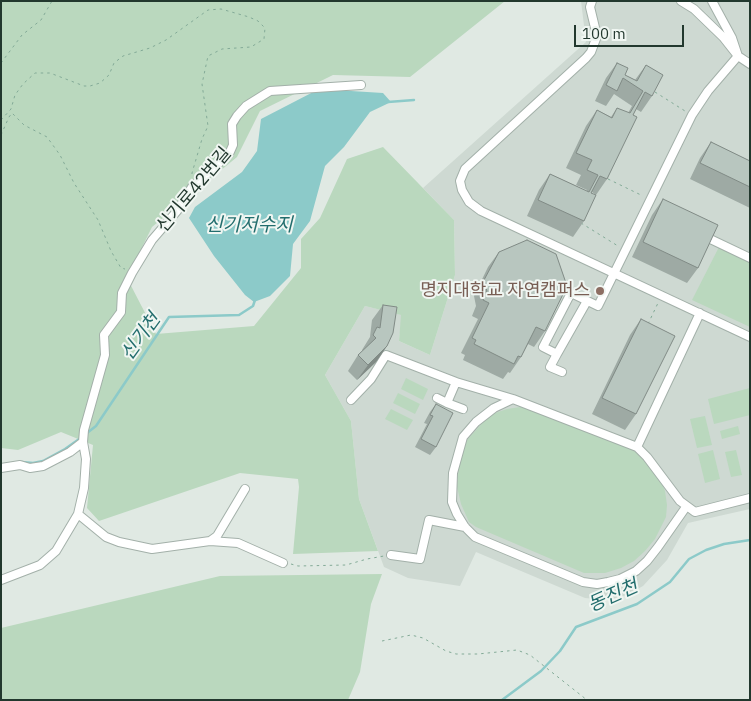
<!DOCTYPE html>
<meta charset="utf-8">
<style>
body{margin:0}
#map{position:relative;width:751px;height:701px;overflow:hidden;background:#e0e9e3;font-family:"IBM Plex Sans",sans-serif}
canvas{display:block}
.frame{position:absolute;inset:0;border:2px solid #22382e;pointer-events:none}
.scale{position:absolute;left:574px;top:25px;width:110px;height:22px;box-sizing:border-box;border:2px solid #22382e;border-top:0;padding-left:6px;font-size:15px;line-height:18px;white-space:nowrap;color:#22382e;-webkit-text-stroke:4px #f0f6f2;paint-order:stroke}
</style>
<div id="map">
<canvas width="751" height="701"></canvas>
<div class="frame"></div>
<div class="scale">100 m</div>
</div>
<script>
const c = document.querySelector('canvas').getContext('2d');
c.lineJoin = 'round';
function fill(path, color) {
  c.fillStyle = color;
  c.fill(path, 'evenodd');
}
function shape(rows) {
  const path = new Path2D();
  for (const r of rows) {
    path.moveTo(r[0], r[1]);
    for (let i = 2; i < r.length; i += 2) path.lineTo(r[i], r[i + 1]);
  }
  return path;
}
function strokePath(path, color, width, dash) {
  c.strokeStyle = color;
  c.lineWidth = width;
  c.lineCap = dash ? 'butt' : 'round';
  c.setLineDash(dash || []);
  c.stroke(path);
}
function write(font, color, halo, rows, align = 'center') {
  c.font = font + ' "IBM Plex Sans","Noto Sans KR",sans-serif';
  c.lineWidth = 4;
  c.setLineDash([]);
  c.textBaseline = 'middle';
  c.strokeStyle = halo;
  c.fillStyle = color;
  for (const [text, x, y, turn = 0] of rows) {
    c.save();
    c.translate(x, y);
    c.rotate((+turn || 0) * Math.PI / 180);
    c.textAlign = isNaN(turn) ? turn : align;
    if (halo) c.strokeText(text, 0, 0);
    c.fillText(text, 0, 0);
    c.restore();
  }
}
fill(shape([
 [581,1,750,1,750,509,688,523,667,560,643,586,627,595,608,600,585,598,476,552,460,586,408,578,384,567,359,499,351,421,325,375,365,306,402,315,399,341,430,355,455,275,454,220,423,188,586,42]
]), '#ced9d2');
fill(shape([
 [1,1,505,1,410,77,333,75,260,111,237,157,152,227,127,278,156,334,254,326,301,268,301,239,320,218,347,159,383,147,454,220,455,275,430,355,399,341,401,315,365,306,325,375,351,421,359,499,378,551,293,554,299,487,298,479,240,473,99,521,87,508,93,445,61,432,18,450,1,448],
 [719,247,750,261,750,327,692,300],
 [406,378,428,389,423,400,401,389],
 [750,388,750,415,714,424,708,399],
 [398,393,420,404,415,414,393,403],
 [520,407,534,408,640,452,660,478,665,491,667,505,666,517,655,539,645,551,634,561,621,568,605,573,584,573,476,527,469,522,461,504,457,487,459,464,467,440,485,420,495,413,507,409],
 [391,409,413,420,407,430,385,419],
 [705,416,712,445,697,448,690,419],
 [738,426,740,434,722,439,720,431],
 [713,450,720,479,705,483,698,454],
 [736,450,742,475,731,477,725,452],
 [382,574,371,604,360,672,348,700,1,700,1,628,220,576]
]), '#bad8be');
fill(shape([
 [319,89,383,93,391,102,370,112,344,147,325,166,310,221,293,244,290,276,270,296,254,302,245,295,214,256,189,218,195,207,242,172,257,151,261,119]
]), '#8ccac9');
strokePath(shape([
 [388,102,414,100],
 [87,433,96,426,169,317,239,315,253,306,255,300],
 [22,462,33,463,43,461,65,449,82,437],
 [502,700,541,671,560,651,576,627,637,604,670,582,689,559,706,550,724,544,750,540]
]), '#8ccac9', 2.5);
const minor = shape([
 [592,1,590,7,597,36,591,52,586,58,465,169,460,181,462,190,469,202,481,211,750,337],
 [712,1,732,38,738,56,750,64],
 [706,237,750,258],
 [587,301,557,354,543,347,571,293,598,306,692,115,708,91,738,56,723,37,694,9,681,1],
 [557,354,550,367,562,372],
 [456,382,447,403,463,409],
 [437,398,447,403],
 [351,400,371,379,386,355,456,382,513,399],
 [637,447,700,313],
 [1,468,20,465,30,468,43,466,70,452,83,442],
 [686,507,658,547,647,561,636,571,620,579,608,582,597,584,583,582,475,537,465,527,457,514,452,502,453,473,463,437,476,422,494,408,513,399,637,447,647,457,680,501,695,512,750,498],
 [78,514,106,537,119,542,152,549,210,541,217,536,245,489],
 [210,541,238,543,283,563],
 [391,555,420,559,429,520,465,527],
 [1,580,40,565,56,551,78,514,84,488,86,459,83,442,84,430,105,355,104,335,121,312,122,293,132,273,152,240,177,211,192,187,229,154,233,145,232,124,237,116,246,106,270,91,361,85]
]);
strokePath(minor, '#a3b0a9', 10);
strokePath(shape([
 [1,63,22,35,41,20,52,1],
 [655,92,685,111],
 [1,120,11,109,15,95,23,84,35,73,50,73,84,86,90,86,100,83,109,75,114,63,123,56,150,48,166,40,208,10,221,9,249,17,258,21,265,28,264,39,251,47,222,49,208,56,202,84,208,126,202,139,192,173,192,178],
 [1,135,9,117,12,113,24,125,47,137,60,155,74,183,98,220,111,251,121,268,125,269],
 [608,179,643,196],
 [581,223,618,246],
 [648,324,658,303],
 [291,564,298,566,346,565,367,559,384,556],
 [382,641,411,635,423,638,446,651,456,654,478,654,517,650,530,655,587,700]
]), '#83aa97', 1, [2.5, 4]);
strokePath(minor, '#fff', 8);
fill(shape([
 [617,63,625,75,635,80,646,65,652,96,641,112,636,109,633,115,607,179,596,195,592,192,584,221,573,237,527,216,539,190,550,174,587,191,587,190,576,185,581,175,566,168,586,126,597,110,611,117,617,108,628,113,632,106,614,94,606,106,595,101,606,78],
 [711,142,750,161,750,208,690,179,700,158],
 [663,199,698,268,687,283,632,257,652,215],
 [499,252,545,331,534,347,528,344,521,357,510,373,508,372,503,379,463,360,465,355,461,353,478,319,472,316,476,306,474,296,488,267],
 [383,305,387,346,376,362,357,380,348,371,358,355,363,351,362,350,370,337,372,320],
 [641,319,636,414,625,430,592,414,630,335],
 [436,404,436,447,430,455,415,447,427,424,424,423,430,412]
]), '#9eaaa4');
fill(shape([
 [387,346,376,362,357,380,368,365]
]), '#818b86');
const building = shape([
 [617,63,628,68,625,75,637,81,646,65,663,75,652,96,645,92,633,115,637,117,607,179,600,176,591,193,596,195,584,221,538,200,550,174,589,192,598,175,587,170,592,160,576,153,597,110,612,118,617,108,630,113,643,91,623,78,617,91,606,85,617,63],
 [711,142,750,161,750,187,700,163,711,142],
 [663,199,718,225,698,268,643,242,663,199],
 [527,240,556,254,567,286,545,331,536,327,521,357,518,356,514,364,474,344,476,340,472,338,489,303,483,300,487,291,484,280,499,252,527,240],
 [383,305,397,307,393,333,387,346,368,365,358,355,376,338,373,335,377,327,380,328,383,305],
 [641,319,675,336,636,414,602,398,641,319],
 [436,404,453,413,436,447,421,439,433,416,430,415,436,404]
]);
fill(building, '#b8c6bf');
strokePath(building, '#818b86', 1);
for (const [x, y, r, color] of [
 [600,291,5,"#8d6e63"]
]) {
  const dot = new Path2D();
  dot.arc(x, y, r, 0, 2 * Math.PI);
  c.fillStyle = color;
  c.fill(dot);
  strokePath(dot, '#f0f6f2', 2);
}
write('18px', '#22382e', '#f0f6f2', [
 ["신기로42번길",194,190,-50]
]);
write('18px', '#785e54', '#f0f6f2', [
 ["명지대학교 자연캠퍼스",590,291]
], 'right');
write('italic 19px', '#226d6d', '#f0f6f2', [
 ["신기저수지",249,226],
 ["신기천",141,337,-54],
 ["동진천",613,596,-24]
]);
</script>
